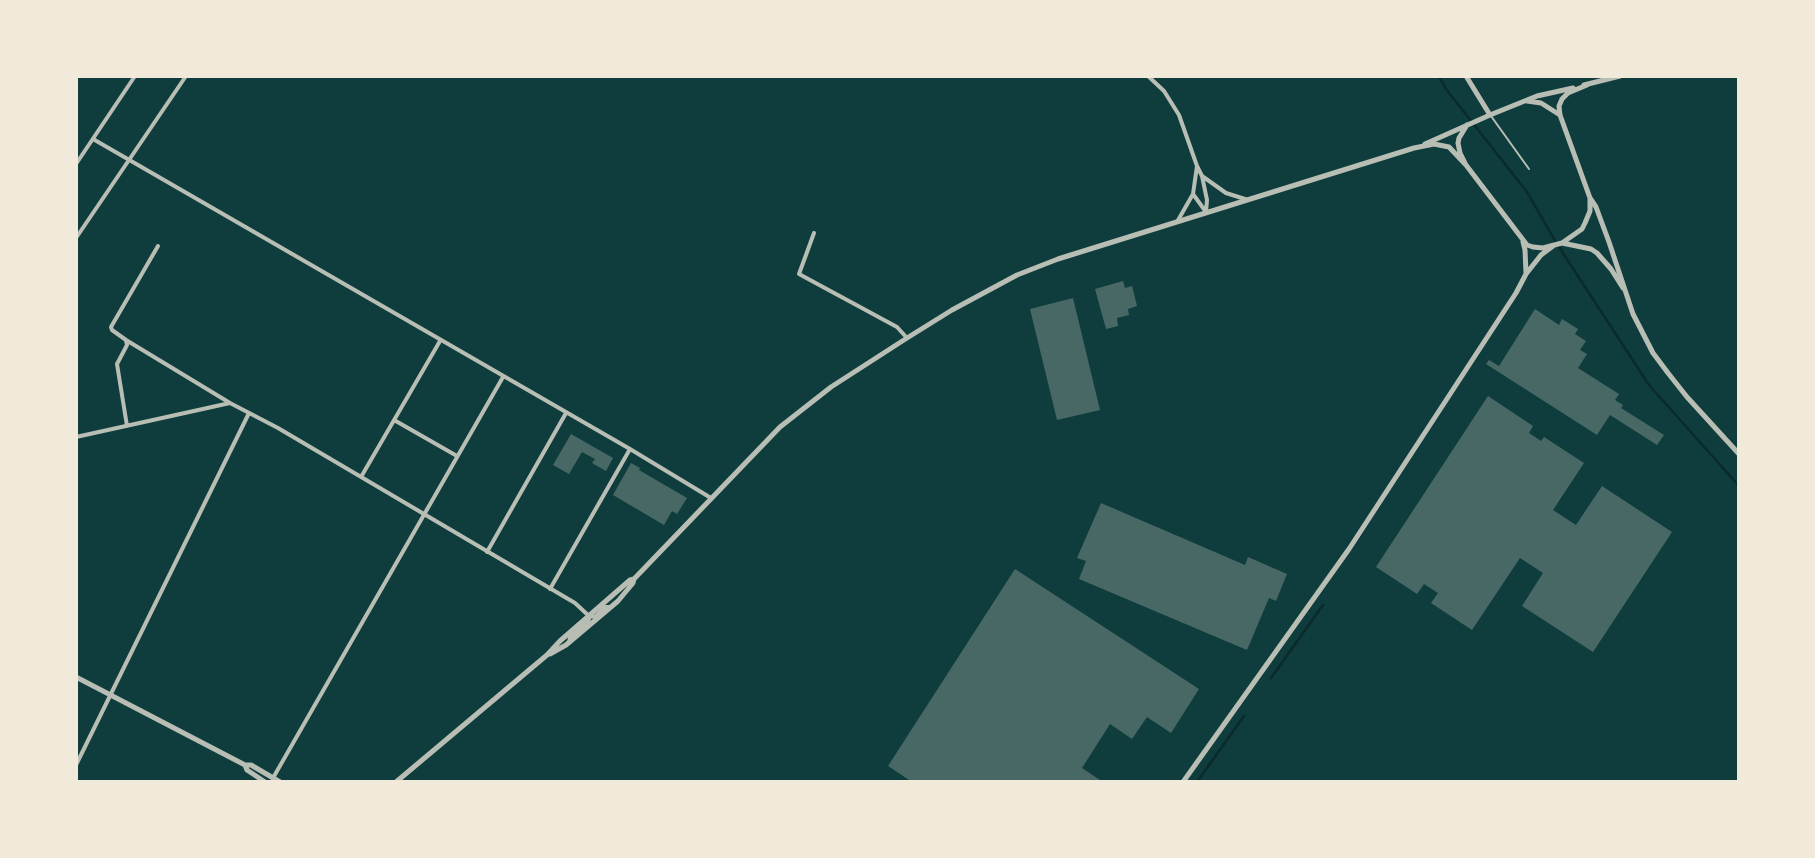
<!DOCTYPE html>
<style>
body{margin:0}
#map{position:relative;width:1815px;height:858px;overflow:hidden;background:#0f3d3e;font-family:Ubuntu,sans-serif}
canvas{display:block}
.frame{position:absolute;inset:0;border:78px solid #f1e9da;pointer-events:none}
</style>
<div id="map">
<canvas width="1815" height="858"></canvas>
<div class="frame"></div>
</div>
<script>
const c = document.querySelector('canvas').getContext('2d');
c.lineJoin = 'round';
function shape(rows) {
  const path = new Path2D();
  for (const r of rows) {
    path.moveTo(r[0], r[1]);
    for (let i = 2; i < r.length; i += 2) path.lineTo(r[i], r[i + 1]);
  }
  return path;
}
function strokePath(path, color, width, dash) {
  c.strokeStyle = color;
  c.lineWidth = width;
  c.lineCap = dash ? 'butt' : 'round';
  c.setLineDash(dash || []);
  c.stroke(path);
}
function fill(path, color) {
  c.fillStyle = color;
  c.fill(path, 'evenodd');
}
strokePath(shape([
 [1439,76,1446,89,1527,192,1557,244,1649,385,1739,486],
 [1271,678,1323,605],
 [1197,782,1244,716]
]), '#0a2a2b', 2.5);
fill(shape([
 [1123,281,1125,288,1132,286,1137,306,1128,309,1129,315,1117,318,1118,326,1106,329,1095,289],
 [1073,298,1100,410,1057,420,1030,309],
 [1535,309,1559,325,1562,319,1578,329,1575,334,1586,341,1580,350,1587,354,1578,368,1619,394,1615,400,1623,405,1621,408,1664,435,1657,445,1610,415,1597,435,1486,364,1489,360,1499,366],
 [1488,396,1533,426,1529,433,1541,441,1544,437,1584,463,1553,510,1576,525,1602,486,1672,532,1593,652,1522,606,1543,573,1520,558,1472,630,1431,603,1438,593,1424,584,1417,594,1376,567],
 [571,434,613,458,606,471,592,463,595,459,582,452,569,474,553,465],
 [631,463,640,468,639,470,687,498,677,514,672,511,664,525,613,495],
 [1101,503,1245,565,1248,557,1287,574,1276,601,1269,598,1247,650,1079,579,1086,561,1077,558],
 [1015,569,1199,689,1171,733,1147,717,1132,739,1110,724,1082,768,1103,782,912,782,888,766]
]), '#486865');
strokePath(shape([
 [1491,116,1529,169]
]), '#b8beb3', 2);
strokePath(shape([
 [1148,76,1164,91,1179,115,1197,166,1202,176,1207,200,1206,212],
 [93,139,630,449,711,498],
 [76,164,135,76],
 [1202,176,1226,193,1248,200],
 [1193,194,1206,212],
 [1177,222,1193,194,1197,166],
 [814,233,799,274,897,327,907,338],
 [76,238,186,76],
 [126,340,230,403,278,428,575,603,589,616],
 [394,420,457,456],
 [127,426,117,364,127,345,126,340,112,330,111,327,158,246],
 [76,437,230,403],
 [361,477,440,341],
 [487,552,566,413],
 [550,589,630,449],
 [590,616,595,617,605,607,611,607],
 [569,643,570,637,588,622,590,616],
 [76,765,249,413],
 [273,778,503,377]
]), '#b8beb3', 4);
strokePath(shape([
 [1466,76,1490,115],
 [1584,85,1620,76],
 [1587,85,1568,93,1562,99,1559,106,1560,115,1590,198,1596,207,1609,242,1633,314,1653,353,1668,373,1687,397,1739,454],
 [1527,101,1541,103,1560,115],
 [1425,144,1490,115,1537,96,1573,88],
 [1465,163,1460,153,1458,143,1459,138,1467,125],
 [1523,242,1525,250,1526,273],
 [1562,243,1582,229,1585,223,1590,211,1590,198],
 [550,654,566,645,618,601,633,583,634,579],
 [76,677,245,765,251,765,280,782],
 [245,765,247,770,265,782],
 [396,782,547,655,560,641,630,580,634,579,780,427,831,387,907,338,952,310,1017,275,1058,259,1414,148,1434,144,1449,147,1466,165,1527,245,1533,247,1543,248,1562,243,1591,249,1597,253,1611,269,1623,288],
 [1183,782,1349,549,1516,293,1526,274,1541,255,1553,246]
]), '#b8beb3', 5);
</script>
